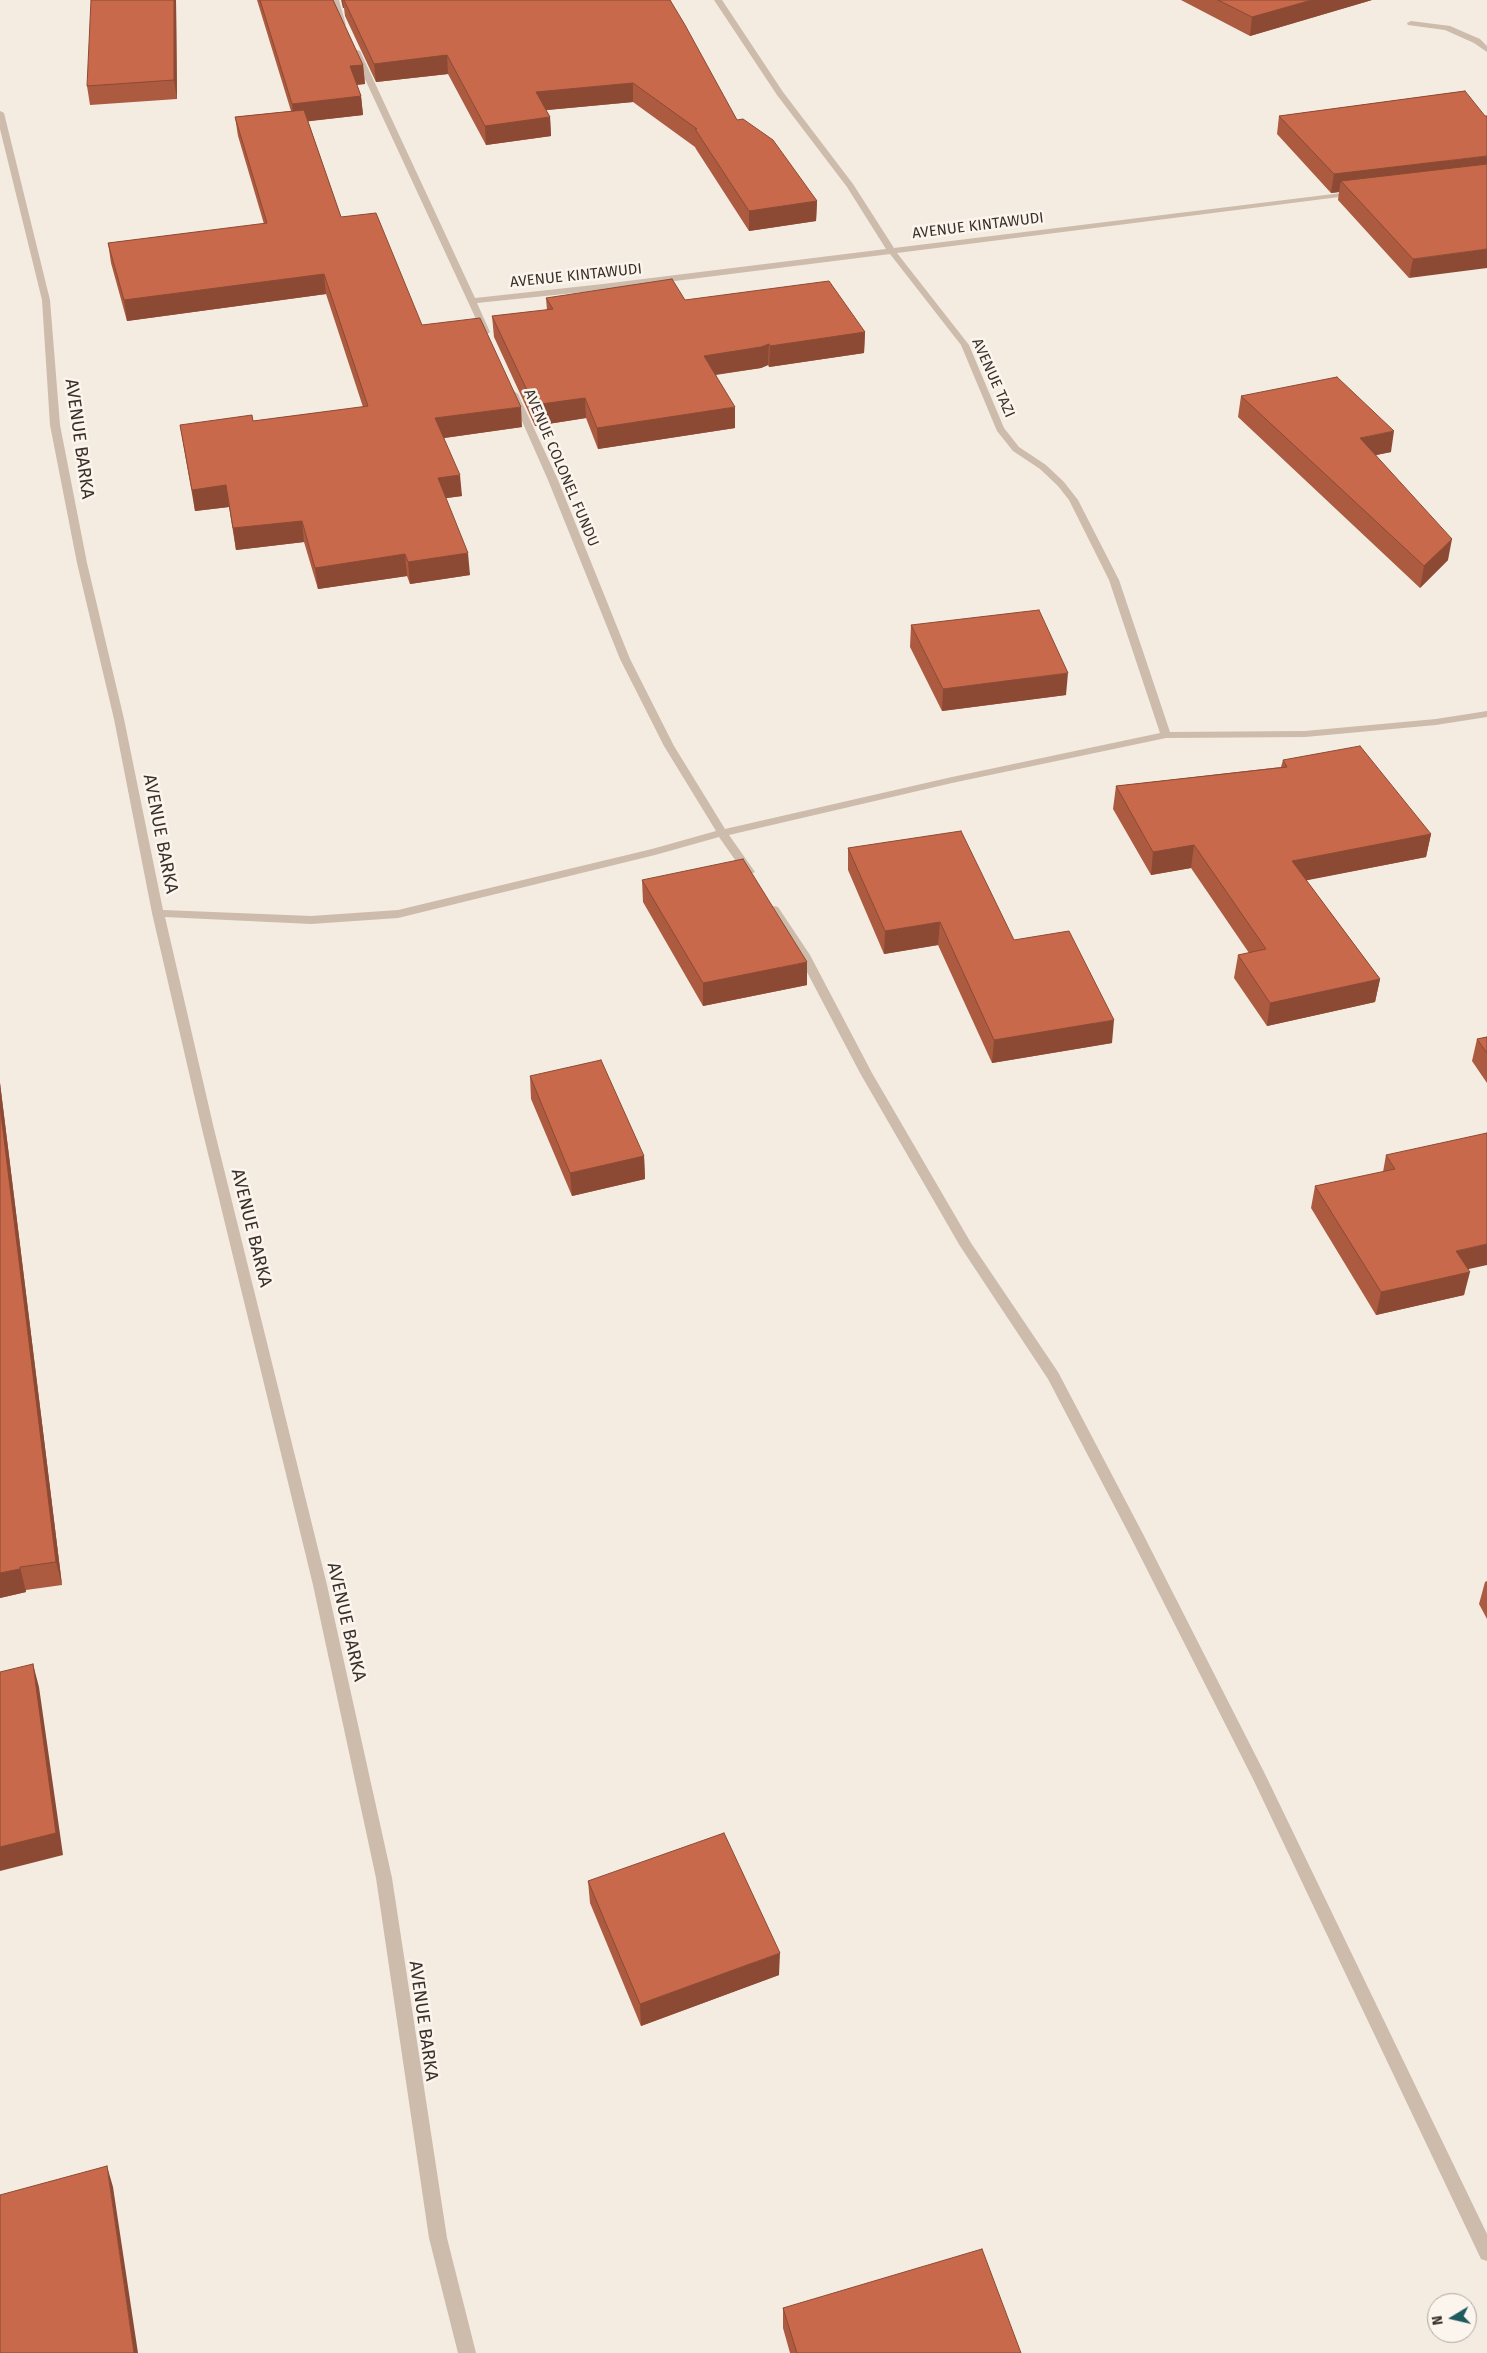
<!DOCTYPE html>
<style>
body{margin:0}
#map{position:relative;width:1487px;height:2353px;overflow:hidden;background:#f4ebe1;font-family:"Fira Sans",sans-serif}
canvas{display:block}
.north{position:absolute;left:1427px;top:2293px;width:50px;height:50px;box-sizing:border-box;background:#fbf5ee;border:1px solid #aea6a0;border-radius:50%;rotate:261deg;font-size:14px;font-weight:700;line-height:20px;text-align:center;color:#3b302b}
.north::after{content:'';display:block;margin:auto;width:18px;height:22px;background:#1f5a5e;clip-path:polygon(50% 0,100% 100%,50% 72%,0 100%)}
</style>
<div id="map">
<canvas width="1487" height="2353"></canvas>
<div class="north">N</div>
</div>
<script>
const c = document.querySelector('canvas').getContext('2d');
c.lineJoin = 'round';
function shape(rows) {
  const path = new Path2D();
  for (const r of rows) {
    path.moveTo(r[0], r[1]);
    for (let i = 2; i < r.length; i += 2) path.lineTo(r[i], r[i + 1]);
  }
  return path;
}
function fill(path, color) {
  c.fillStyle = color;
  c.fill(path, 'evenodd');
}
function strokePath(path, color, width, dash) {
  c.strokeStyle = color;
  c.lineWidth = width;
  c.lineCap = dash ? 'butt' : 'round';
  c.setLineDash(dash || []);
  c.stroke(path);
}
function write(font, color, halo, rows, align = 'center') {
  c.font = font + ' "Fira Sans",sans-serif';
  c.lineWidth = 5;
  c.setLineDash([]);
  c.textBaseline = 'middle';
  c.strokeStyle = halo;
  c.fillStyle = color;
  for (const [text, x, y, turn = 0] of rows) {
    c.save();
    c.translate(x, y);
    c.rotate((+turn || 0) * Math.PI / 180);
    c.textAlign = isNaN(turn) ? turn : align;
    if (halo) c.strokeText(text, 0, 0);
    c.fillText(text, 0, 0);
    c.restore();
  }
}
fill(shape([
 [331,0,339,0,346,25,339,23,331,0],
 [714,0,722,0,783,92,853,184,894,248,1358,191,1359,193,1355,195,897,253,969,345,1004,428,1019,447,1046,465,1064,482,1078,500,1119,580,1170,732,1305,731,1436,719,1487,711,1487,717,1436,725,1305,737,1166,738,952,783,729,835,755,872,749,875,745,874,719,837,655,855,398,918,311,924,165,917,214,1129,327,1585,392,1878,447,2238,476,2353,458,2353,429,2238,376,1878,313,1585,202,1129,152,913,114,719,77,563,50,425,42,300,0,129,0,111,4,113,50,300,60,425,87,563,124,719,163,910,311,916,398,910,652,849,716,831,664,746,620,659,548,480,510,394,514,391,518,394,558,480,630,659,674,746,725,829,952,777,1160,733,1109,580,1069,500,1058,486,1040,469,1013,451,997,431,961,345,890,254,603,290,477,303,490,332,486,335,482,332,352,51,353,49,360,51,475,298,603,284,886,249,847,187,777,95,714,0],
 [1411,21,1450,26,1480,39,1487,46,1487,52,1474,43,1445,30,1408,25,1407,23,1411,21],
 [774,906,778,907,810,955,872,1073,971,1243,1058,1372,1143,1534,1264,1772,1487,2234,1487,2261,1481,2259,1253,1779,1129,1534,1048,1379,960,1246,860,1073,798,955,768,910,774,906]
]), '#cdbbac');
fill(shape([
 [176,0,177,99,90,105,87,86],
 [257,0,333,0,363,65,365,84,357,85,361,96,363,115,308,121,341,217,422,325,522,427,444,438,462,496,446,498,470,575,410,584,407,576,318,589,304,542,236,550,229,507,195,511,180,425,253,421,363,407,326,294,127,321,111,263,108,243,264,224,238,136,235,117,291,111],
 [341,0,670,0,737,120,817,201,816,221,749,231,696,149,695,147,633,102,546,110,550,117,551,136,486,145,448,74,376,82,345,16,344,8,343,8],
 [1181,0,1372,0,1250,36],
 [1465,91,1409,278,1338,200,1339,192,1331,193,1277,134,1279,116],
 [546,298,685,300,865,332,864,353,769,367,768,365,761,368,716,375,735,428,598,449,586,418,535,426,494,337,492,316,547,310],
 [1241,396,1391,452,1376,455,1448,560,1420,588,1238,417],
 [911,625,1066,695,942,711,910,647],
 [1283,760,1431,834,1426,857,1306,880,1380,979,1375,1002,1267,1026,1234,978,1238,955,1249,953,1191,868,1151,875,1113,809,1116,786,1281,767],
 [848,848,1014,940,1112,1043,992,1063,938,945,884,954,848,870],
 [642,880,807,985,703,1006,643,902],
 [1487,1037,1487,1083,1472,1061,1477,1039],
 [530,1076,644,1156,645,1179,572,1196,531,1099],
 [0,1083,62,1585,26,1590,26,1592,0,1598],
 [1386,1155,1468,1269,1464,1295,1376,1315,1311,1208,1315,1186,1383,1172],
 [1487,1581,1487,1619,1479,1604,1485,1582],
 [588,1881,779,1975,641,2026,590,1903],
 [783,2308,1021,2353,790,2353,783,2328]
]), '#ac5a40');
fill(shape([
 [174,0,176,0,177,99,174,80],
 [342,0,343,0,344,8,343,8],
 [1312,0,1372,0,1250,36,1252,17],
 [447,55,448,74,376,82,374,64],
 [363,65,365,84,352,85,350,66],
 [633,83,633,102,537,111,536,92],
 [361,96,363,115,294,123,292,104],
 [550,117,551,136,486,145,485,126],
 [1487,156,1487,175,1341,181,1339,192,1331,193,1334,174],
 [817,201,816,221,749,231,749,211],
 [1487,249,1487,268,1409,278,1413,259],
 [324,274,326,294,127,321,124,300],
 [865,332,864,353,769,367,770,346],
 [769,344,768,365,761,368,705,376,704,356],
 [585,398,586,418,535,426,534,405],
 [521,407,522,427,437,439,435,418],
 [735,407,735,428,598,449,597,428],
 [1394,431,1391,452,1357,459,1360,438],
 [460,475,462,496,440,499,438,478],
 [226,485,229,507,195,511,192,490],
 [302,521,304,542,236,550,233,528],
 [1452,539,1448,560,1420,588,1424,566],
 [468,553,470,575,410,584,408,562],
 [405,554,407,576,318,589,315,568],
 [1068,673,1066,695,942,711,943,689],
 [1431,834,1426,857,1288,884,1292,861],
 [1194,845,1191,868,1151,875,1153,852],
 [940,922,938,945,884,954,885,931],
 [807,962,807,985,703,1006,703,983],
 [1380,979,1375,1002,1267,1026,1270,1003],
 [1114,1020,1112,1043,992,1063,994,1040],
 [0,1083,62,1585,56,1562,0,1106],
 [644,1156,645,1179,572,1196,570,1173],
 [1487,1244,1487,1265,1451,1273,1456,1251],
 [1470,1272,1464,1295,1376,1315,1381,1292],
 [20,1567,26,1592,0,1598,0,1573],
 [33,1664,39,1687,63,1855,0,1871,0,1847],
 [780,1953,779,1975,641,2026,640,2004],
 [107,2166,113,2187,138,2353,134,2353]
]), '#8c4a34');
const building = shape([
 [91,0,174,0,174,80,87,86,91,0],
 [260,0,333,0,363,65,350,66,361,96,292,104,260,0],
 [344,0,670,0,685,25,737,120,743,119,773,140,817,201,749,211,695,129,697,129,633,83,536,92,550,117,485,126,447,55,374,64,344,0],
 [1218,0,1312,0,1252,17,1218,0],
 [1465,91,1485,116,1487,116,1487,156,1334,174,1279,116,1465,91],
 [304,110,341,217,376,213,422,325,480,318,521,407,435,418,460,475,438,478,468,553,408,562,405,554,315,568,302,521,233,528,226,485,192,490,180,425,252,415,253,421,368,406,324,274,124,300,108,243,267,223,235,117,304,110],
 [1487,164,1487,249,1413,259,1341,181,1487,164],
 [672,279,685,300,829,281,865,332,770,346,769,344,761,347,704,356,735,407,597,428,585,398,534,405,492,316,553,309,546,298,672,279],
 [1337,377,1394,431,1360,438,1452,539,1424,566,1241,396,1337,377],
 [1039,610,1068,673,943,689,911,625,1039,610],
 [1360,746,1431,834,1292,861,1380,979,1270,1003,1238,955,1266,949,1194,845,1153,852,1116,786,1287,767,1283,760,1360,746],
 [961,831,1014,940,1069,931,1114,1020,994,1040,940,922,885,931,848,848,961,831],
 [743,859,807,962,703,983,642,880,743,859],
 [1487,1037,1487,1053,1477,1039,1487,1037],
 [601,1060,644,1156,570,1173,530,1076,601,1060],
 [0,1106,56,1562,20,1567,20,1569,0,1573,0,1106],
 [1487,1133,1487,1244,1456,1251,1470,1272,1381,1292,1315,1186,1395,1169,1386,1155,1487,1133],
 [33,1664,56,1833,0,1847,0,1672,33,1664],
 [724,1833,780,1953,640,2004,588,1881,724,1833],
 [107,2166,134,2353,0,2353,0,2195,107,2166],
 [982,2249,1021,2353,797,2353,783,2308,982,2249]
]);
fill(building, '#c8694b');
strokePath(building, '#8c4a34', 1);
write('15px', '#3b302b', '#fbf5ee', [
 ["AVENUE KINTAWUDI",978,226,-7],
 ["AVENUE KINTAWUDI",576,276,-6],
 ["AVENUE TAZI",993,378,66],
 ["AVENUE COLONEL FUNDU",561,468,67]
]);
write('18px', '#3b302b', '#fbf5ee', [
 ["AVENUE BARKA",79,439,82],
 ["AVENUE BARKA",160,834,79],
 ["AVENUE BARKA",251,1228,76],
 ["AVENUE BARKA",346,1622,77],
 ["AVENUE BARKA",423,2021,82]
]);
</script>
